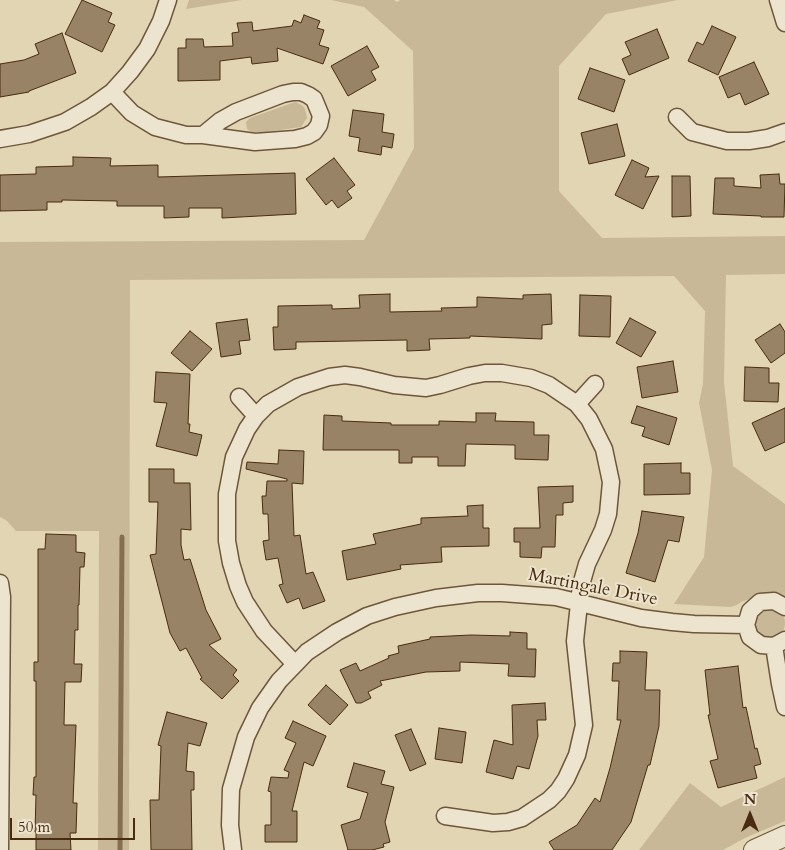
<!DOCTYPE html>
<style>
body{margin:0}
#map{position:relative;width:785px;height:850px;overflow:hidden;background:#e2d5b4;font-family:Cardo,serif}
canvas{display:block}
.north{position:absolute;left:725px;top:790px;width:50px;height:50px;-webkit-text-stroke:4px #ece4ce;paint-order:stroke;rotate:0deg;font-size:14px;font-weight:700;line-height:20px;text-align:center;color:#482b11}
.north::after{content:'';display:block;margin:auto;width:18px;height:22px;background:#482b11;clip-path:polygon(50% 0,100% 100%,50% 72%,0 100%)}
.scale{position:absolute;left:10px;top:818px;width:125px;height:22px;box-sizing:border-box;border:2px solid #482b11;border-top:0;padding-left:6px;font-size:15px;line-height:18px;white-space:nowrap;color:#482b11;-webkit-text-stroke:4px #ece4ce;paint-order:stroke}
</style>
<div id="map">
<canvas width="785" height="850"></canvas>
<div class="north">N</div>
<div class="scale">50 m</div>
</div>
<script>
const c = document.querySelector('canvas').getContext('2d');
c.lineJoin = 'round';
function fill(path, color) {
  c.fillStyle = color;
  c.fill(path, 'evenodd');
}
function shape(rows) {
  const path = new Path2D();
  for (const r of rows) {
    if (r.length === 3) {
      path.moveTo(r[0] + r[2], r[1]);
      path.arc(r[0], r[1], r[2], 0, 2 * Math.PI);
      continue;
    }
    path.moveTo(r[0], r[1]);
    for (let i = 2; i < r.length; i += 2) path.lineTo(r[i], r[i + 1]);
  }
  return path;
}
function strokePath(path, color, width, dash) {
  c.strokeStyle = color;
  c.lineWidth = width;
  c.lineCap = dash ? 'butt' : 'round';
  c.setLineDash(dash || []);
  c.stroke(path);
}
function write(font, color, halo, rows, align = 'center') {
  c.font = font + ' Cardo,serif';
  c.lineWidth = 4;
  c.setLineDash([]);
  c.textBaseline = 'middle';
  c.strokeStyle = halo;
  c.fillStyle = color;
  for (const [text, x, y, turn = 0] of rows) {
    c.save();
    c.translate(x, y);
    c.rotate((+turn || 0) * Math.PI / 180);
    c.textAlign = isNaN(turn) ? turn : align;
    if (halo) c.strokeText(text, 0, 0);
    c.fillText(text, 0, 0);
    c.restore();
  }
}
fill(shape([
 [189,0,242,0,186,9],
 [331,0,394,0,397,2,400,0,678,0,606,14,559,66,559,191,602,238,785,236,785,274,726,275,724,382,733,466,785,504,785,597,775,593,766,593,741,602,737,605,730,607,674,604,704,557,712,470,699,403,703,384,705,311,674,276,130,280,129,850,98,850,99,531,16,531,6,520,0,517,0,242,364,240,414,148,413,51,364,7],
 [295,102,300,104,304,107,306,113,307,118,301,127,266,132,251,132,247,129,246,122,250,118],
 [769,623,16],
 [785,777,785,821,747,837,723,850,639,850,690,783,721,807]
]), '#c8b898');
strokePath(shape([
 [120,850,122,537]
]), '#856e52', 5);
const building = shape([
 [82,0,112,13,108,22,115,25,102,52,65,34,82,0],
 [304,15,320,21,317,28,324,30,319,45,329,48,323,64,277,48,278,61,252,64,251,57,220,61,220,80,178,81,178,48,186,48,186,39,203,39,204,47,233,46,232,33,239,32,237,23,252,22,253,31,292,26,294,20,301,23,304,15],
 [712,26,736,37,718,75,688,61,697,42,703,45,712,26],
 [657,29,669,58,629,75,622,59,631,55,625,42,657,29],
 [62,33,76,73,29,91,29,92,0,97,0,64,24,60,39,54,35,44,62,33],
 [367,46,379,67,371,71,376,80,348,96,331,66,367,46],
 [754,62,769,94,745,105,740,93,728,98,719,77,754,62],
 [590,68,625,80,614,112,578,99,590,68],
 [353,110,384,114,382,132,394,134,392,148,382,146,381,155,358,151,360,138,349,136,353,110],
 [617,124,625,156,589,164,581,133,617,124],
 [73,157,111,158,110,166,158,165,158,177,295,173,296,214,222,218,222,208,189,208,189,217,164,218,164,206,117,206,117,201,62,200,62,202,47,202,47,210,0,211,0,175,36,174,36,167,73,166,73,157],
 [334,158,355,185,347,191,352,198,338,208,332,200,326,205,306,179,334,158],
 [632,160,649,168,645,177,659,176,643,209,615,195,632,160],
 [779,174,780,184,785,184,784,217,761,217,761,216,713,214,715,178,734,178,734,186,761,188,760,175,779,174],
 [672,176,690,176,691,216,672,217,672,176],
 [390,294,390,312,442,311,441,308,477,307,477,297,523,299,523,295,551,294,552,324,542,325,542,339,470,336,470,338,429,339,430,350,407,351,407,340,296,342,296,349,274,350,273,327,278,327,278,306,332,305,332,309,360,308,359,295,390,294],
 [580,295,611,296,610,337,579,336,580,295],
 [630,318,656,332,641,357,616,343,630,318],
 [247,319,250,340,239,341,241,354,221,357,216,323,247,319],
 [780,324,785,332,785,353,771,363,755,340,780,324],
 [190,331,212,349,192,371,171,353,190,331],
 [673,361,678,392,642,398,637,367,673,361],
 [745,367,769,368,769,383,779,383,778,402,744,401,745,367],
 [156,372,190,374,188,424,190,424,189,432,202,435,197,456,156,446,167,403,154,402,156,372],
 [637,406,677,418,669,445,642,436,645,427,631,423,637,406],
 [785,408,785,442,765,451,752,423,785,408],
 [476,413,496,413,495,421,534,422,534,435,549,435,548,460,515,459,515,445,466,444,465,466,438,466,438,457,412,457,412,463,399,463,399,450,323,450,324,415,342,416,342,421,391,423,391,425,439,425,439,421,476,422,476,413],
 [279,450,304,451,303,484,292,483,294,536,300,535,306,574,313,572,325,601,303,609,299,598,287,603,279,585,283,584,278,558,266,560,263,541,269,540,268,514,263,514,262,496,266,496,267,481,287,481,287,479,246,469,247,462,278,464,279,450],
 [681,463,681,473,690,473,690,494,644,495,644,464,681,463],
 [149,469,174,469,174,483,190,483,191,530,181,529,181,545,184,560,190,559,206,610,221,639,209,645,237,670,233,675,239,681,222,699,200,679,202,678,186,648,180,651,170,633,150,555,156,554,158,502,149,502,149,469],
 [573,486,573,502,563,503,563,515,556,515,555,547,542,547,541,558,520,557,520,542,514,542,514,528,540,528,538,487,573,486],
 [483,505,483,528,489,528,489,546,441,547,442,562,400,565,401,569,347,580,342,551,376,544,373,534,421,524,421,518,468,516,467,506,483,505],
 [642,511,684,517,679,542,668,540,655,582,626,573,638,533,642,511],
 [46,534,76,535,76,552,85,553,84,567,80,567,79,605,78,605,78,630,75,630,74,664,82,664,81,682,65,682,64,725,76,725,73,803,77,803,76,833,70,833,71,850,36,850,36,832,35,832,36,795,33,795,34,777,36,777,36,681,34,681,34,662,38,662,38,549,45,549,46,534],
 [510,632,527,633,527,649,536,649,535,677,508,676,509,664,460,662,460,671,426,672,380,681,382,685,368,692,371,698,361,703,356,703,340,670,356,663,360,671,389,658,388,656,399,653,398,646,430,639,430,637,471,635,510,636,510,632],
 [620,651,647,652,645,690,660,690,659,726,650,765,648,765,631,822,612,850,554,850,549,842,577,825,595,798,600,802,610,768,621,720,617,720,619,681,612,681,613,663,620,663,620,651],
 [738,666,743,708,746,707,755,749,757,748,761,764,754,766,757,778,718,788,710,761,718,759,708,715,710,715,705,670,738,666],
 [326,685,348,705,330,725,308,705,326,685],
 [545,703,546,720,537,720,538,736,529,769,517,766,513,779,486,772,494,740,513,745,512,705,545,703],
 [167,712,207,723,200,746,188,743,186,771,194,772,194,790,191,790,192,850,151,850,150,800,159,800,161,746,158,745,167,712],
 [293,721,326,736,313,766,304,762,292,811,297,811,297,842,265,842,265,825,271,825,271,792,268,791,271,777,288,778,289,772,284,770,296,743,285,738,293,721],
 [439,728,466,732,462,763,435,759,439,728],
 [411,729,426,764,410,771,395,735,411,729],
 [354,763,385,771,381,784,394,787,385,822,390,842,383,844,384,847,372,850,348,850,341,825,360,819,368,793,347,787,354,763]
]);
fill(building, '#988366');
strokePath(building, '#482b11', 1);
const minor = shape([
 [778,0,785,23],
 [112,92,132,113,155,127,186,135,203,135,255,142,295,139,307,136,314,132,319,125,321,116,314,99,308,95,301,92,293,92,283,94,236,112,220,121,203,135],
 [677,117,692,132,727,141,749,141,768,138,785,132],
 [0,139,29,134,65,122,91,107,112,92,130,72,147,49,161,21,168,0],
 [239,397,256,416],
 [577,404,595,384],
 [0,583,2,597,0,850],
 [785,607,774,601,760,602,750,611,746,625,750,637,761,645,774,646,785,640],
 [774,646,780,684,785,707],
 [295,664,264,631,245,602,238,586,231,563,227,541,227,494,234,457,247,429,256,416,268,404,298,387,329,377,345,375,360,377,394,385,426,388,440,385,469,376,485,373,502,373,531,378,549,385,577,404,589,419,604,449,611,482,608,514,603,530,587,564,581,585,575,641,584,725,577,755,566,779,558,791,549,800,522,818,508,822,493,823,445,816],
 [233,850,230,825,231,789,246,737,260,708,279,681,307,652,337,632,367,616,395,607,436,598,478,593,502,593,556,597,641,618,672,622,694,624,746,625]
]);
const tertiary = shape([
 [754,850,785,836]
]);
strokePath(minor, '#6e563a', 19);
strokePath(tertiary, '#6e563a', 22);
strokePath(minor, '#ece4ce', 16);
strokePath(tertiary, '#ece4ce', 20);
write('18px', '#482b11', '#ece4ce', [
 ["Martingale Drive",593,588,11]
]);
</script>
